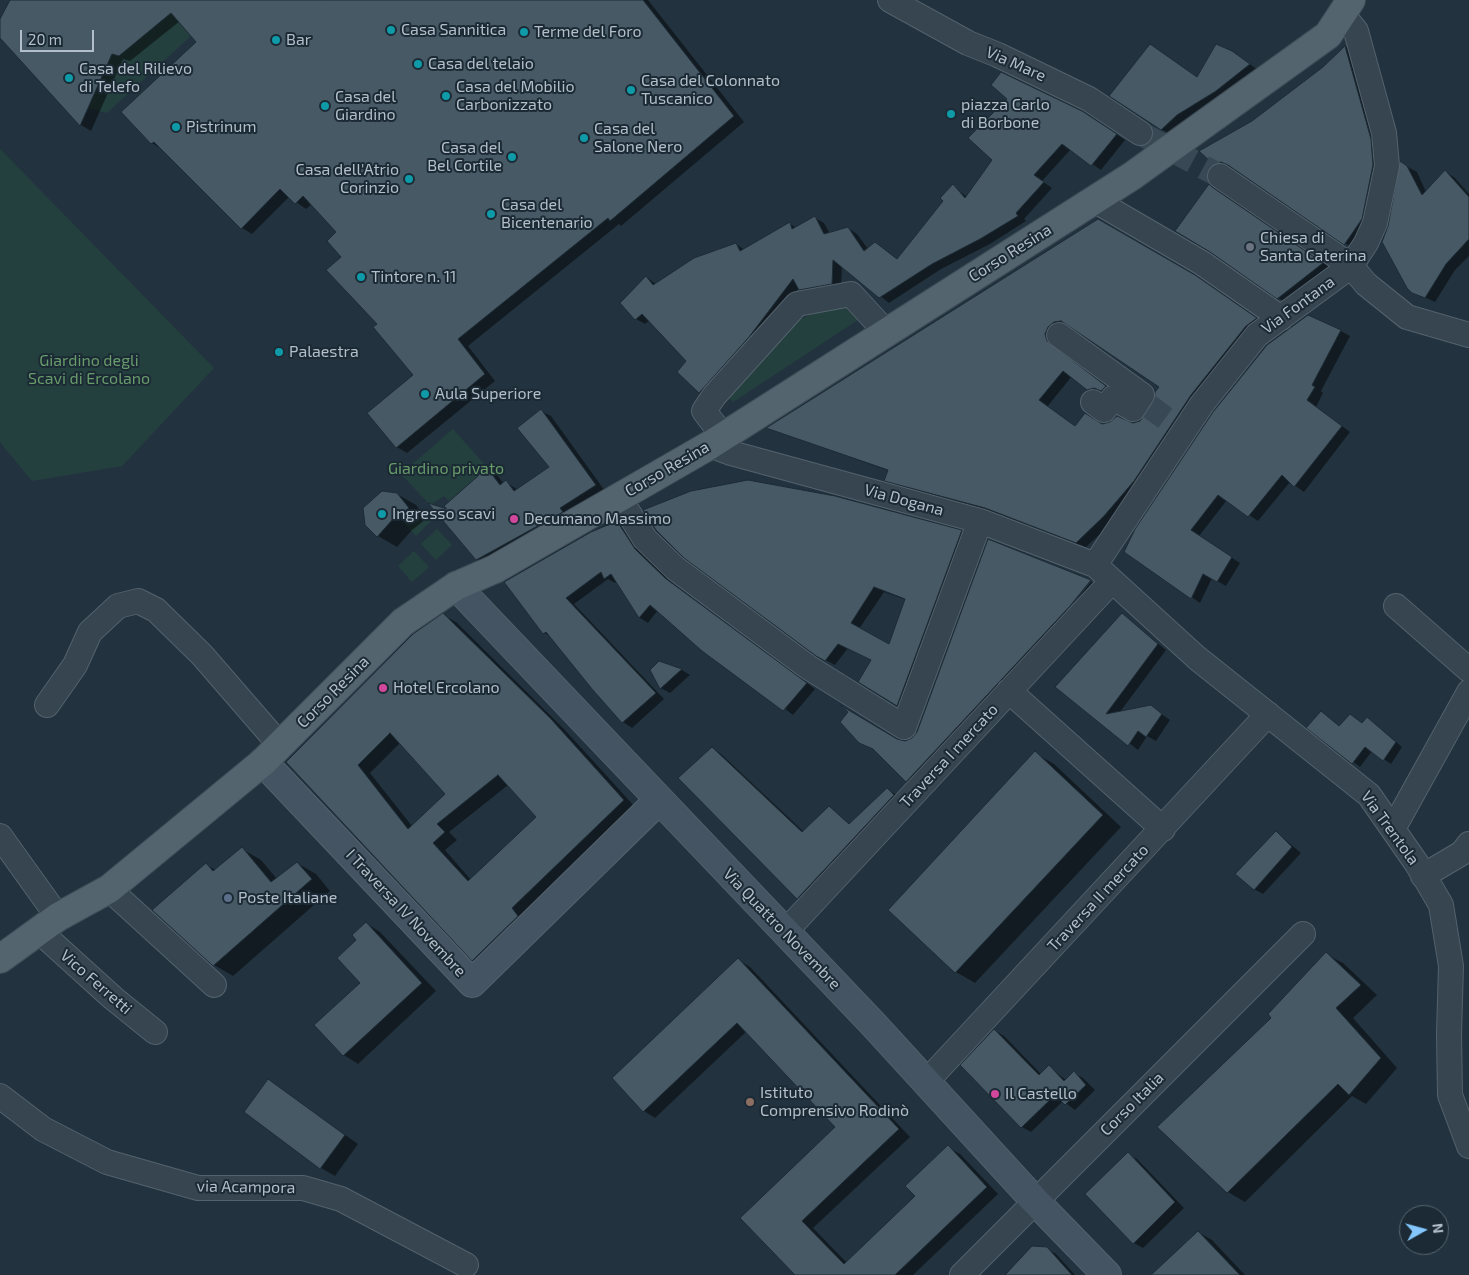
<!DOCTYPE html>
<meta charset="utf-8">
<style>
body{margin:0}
#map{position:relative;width:1469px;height:1275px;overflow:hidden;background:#22333f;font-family:"Exo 2",sans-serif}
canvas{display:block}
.north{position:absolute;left:1399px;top:1205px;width:50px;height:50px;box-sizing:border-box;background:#1b2a34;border:1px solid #576670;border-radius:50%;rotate:83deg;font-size:14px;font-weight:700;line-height:20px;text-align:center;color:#b2bfca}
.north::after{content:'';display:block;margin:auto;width:18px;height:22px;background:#83c7fe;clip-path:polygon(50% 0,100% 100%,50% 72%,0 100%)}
.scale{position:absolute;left:20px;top:30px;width:74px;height:22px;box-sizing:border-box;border:2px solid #b2bfca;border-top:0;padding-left:6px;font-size:15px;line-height:18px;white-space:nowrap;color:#b2bfca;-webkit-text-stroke:4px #1b2a34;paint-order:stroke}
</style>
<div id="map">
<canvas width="1469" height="1275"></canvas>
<div class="north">N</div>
<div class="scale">20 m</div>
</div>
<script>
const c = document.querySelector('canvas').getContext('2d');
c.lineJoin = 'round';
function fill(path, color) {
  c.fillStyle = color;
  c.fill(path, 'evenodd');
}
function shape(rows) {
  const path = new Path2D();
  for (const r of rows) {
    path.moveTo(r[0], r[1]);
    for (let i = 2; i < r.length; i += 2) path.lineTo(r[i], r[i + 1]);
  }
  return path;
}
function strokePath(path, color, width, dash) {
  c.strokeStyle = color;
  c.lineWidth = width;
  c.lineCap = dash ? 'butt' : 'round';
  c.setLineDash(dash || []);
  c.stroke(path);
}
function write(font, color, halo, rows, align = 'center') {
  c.font = font + ' "Exo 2",sans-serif';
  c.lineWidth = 4;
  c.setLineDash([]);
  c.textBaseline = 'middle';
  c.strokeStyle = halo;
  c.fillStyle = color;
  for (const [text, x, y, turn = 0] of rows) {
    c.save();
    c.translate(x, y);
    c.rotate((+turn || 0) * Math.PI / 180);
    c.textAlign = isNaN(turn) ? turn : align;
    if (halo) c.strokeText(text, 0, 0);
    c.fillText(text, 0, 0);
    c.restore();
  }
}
fill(shape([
 [171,13,203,25,107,113,88,108,112,54,119,56],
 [0,149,214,368,122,466,32,481,0,442],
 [853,298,864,316,733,402,721,391,785,327,822,309],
 [453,429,485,465,478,476,449,501,444,496,430,505,401,474],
 [415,513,425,514,431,521,416,536,400,519,407,514],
 [437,529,452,545,436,560,421,544],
 [414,551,429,567,412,582,398,566]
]), '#24403e');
fill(shape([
 [11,0,648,0,744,122,621,226,619,224,468,346,495,381,407,453,397,447,415,375,378,324,338,233,312,204,306,209,289,197,252,234,242,228,163,150,152,143,123,112,198,42,180,21,130,61,123,59,91,131,81,125,0,36,0,22],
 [1150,45,1198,78,1241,58,1258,70,1225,95,1186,120,1170,134,1161,129],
 [1346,47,1354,52,1382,171,1354,249,1235,168,1224,169,1214,163],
 [1092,118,1125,140,1101,170,1071,149,1042,181,1052,188,1024,219,1026,221,990,244,941,269,889,303,842,266,841,288,810,294,799,288,758,342,709,398,700,392,679,372,688,361,650,320,645,324,636,319,646,277,656,284,736,244,745,250,790,224,797,228,815,218,824,223,830,234,848,228,857,234,868,249,875,243,899,260,945,201,953,186,967,197],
 [1401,163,1417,172,1426,192,1445,172,1454,177,1469,194,1469,256,1455,270,1435,302,1413,292,1390,226],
 [1209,185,1228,196,1341,275,1297,308,1278,298],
 [1098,220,1204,282,1265,324,1114,521,1086,547,995,513,895,485,886,480,889,471,768,428],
 [1064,327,1076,328,1161,387,1155,403,1140,422,1076,427,1047,407,1072,376,1098,394,1114,392,1060,353,1055,346],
 [1341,331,1350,336,1321,391,1323,393,1316,407,1350,432,1304,492,1290,482,1258,521,1227,500,1199,536,1240,563,1226,586,1212,578,1200,603,1126,551],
 [541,411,551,416,605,491,486,565,477,559,451,512,486,467,495,472,504,484,506,482,518,490,551,467],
 [397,494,416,505,426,519,412,530,397,547,378,536,366,525],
 [835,497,961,531,971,537,906,710,860,682,872,660,848,648,835,665,816,655],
 [884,592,906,600,889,646,859,629],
 [617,522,626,527,644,555,675,585,815,689,793,715,658,610,648,623,640,618,617,581,615,583,608,579,574,604,664,699,632,728,623,722,552,637,544,633,506,582],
 [1091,582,1099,586,916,786,907,781,876,750,860,742,897,740,905,742,913,739,1065,610,1067,612],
 [443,615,456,622,563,728,636,808,486,967,473,960,287,762],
 [400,743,446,794,412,826,370,773],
 [508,785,538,817,471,880,445,850,457,840,449,832],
 [1123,615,1166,650,1120,712,1150,706,1170,720,1156,741,1147,736,1138,750,1057,687],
 [660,662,682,670,690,675,670,693,661,688,652,670],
 [1357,720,1363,724,1374,723,1402,747,1391,764,1372,751,1360,767,1308,727,1340,727],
 [712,748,721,754,804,832,829,808,850,824,887,790,897,795,807,903,798,898],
 [1035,753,1054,764,1121,827,975,983,956,972,889,910],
 [1276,832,1301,853,1263,894,1254,889],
 [242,849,261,860,277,879,297,863,316,874,330,891,233,976,214,965,206,865,216,870],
 [366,923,380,932,436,991,358,1064,344,1055,316,1025,362,983,358,940],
 [1326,954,1343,963,1377,995,1353,1018,1397,1068,1366,1104,1352,1096,1245,1202,1228,1192,1158,1127,1273,1018],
 [739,960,750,967,910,1137,813,1228,847,1263,917,1196,948,1147,960,1154,998,1194,913,1275,797,1275,742,1218,837,1127,747,1031,655,1118,644,1111],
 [994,1030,1004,1036,1041,1074,1049,1067,1066,1080,1074,1073,1083,1078,1095,1090,1075,1110,1063,1101,1031,1132,1022,1127],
 [269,1081,358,1144,335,1176,321,1168],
 [1128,1154,1137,1159,1184,1208,1143,1248,1134,1243],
 [1198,1232,1212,1240,1245,1275,1161,1275],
 [1046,1248,1056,1254,1075,1275,1007,1275]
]), '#0007');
const building = shape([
 [10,0,643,0,734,116,610,221,608,218,458,339,485,374,396,448,367,413,413,375,373,327,377,324,326,270,341,257,327,241,336,232,303,196,295,204,280,189,241,229,154,142,151,144,121,112,196,42,171,13,119,56,112,54,80,126,0,38,0,19,10,0],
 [1150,44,1197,77,1216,44,1232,51,1250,64,1216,91,1177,115,1161,130,1109,96,1150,44],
 [1345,46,1371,139,1373,165,1362,219,1344,245,1228,165,1221,162,1213,164,1199,151,1252,121,1323,67,1345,46],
 [1001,72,1082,111,1117,134,1091,166,1062,144,1034,175,1044,182,1016,213,1018,216,980,239,932,264,879,298,833,260,832,284,799,290,793,279,749,337,699,393,677,372,686,361,642,314,635,320,620,303,646,276,653,285,694,258,736,243,740,251,790,222,792,229,815,216,824,234,848,227,864,251,875,242,897,259,943,201,940,198,953,184,965,198,992,160,968,138,1007,99,991,85,1001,72],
 [1400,161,1407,166,1422,195,1445,170,1469,197,1469,239,1446,264,1425,298,1412,293,1407,288,1382,242,1388,226,1400,161],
 [1209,184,1212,187,1323,263,1277,299,1210,252,1175,231,1209,184],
 [1098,219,1195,275,1257,318,1246,326,1191,395,1134,481,1104,516,1076,543,985,508,884,481,888,470,766,428,1098,219],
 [1061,321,1159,387,1155,392,1154,402,1140,421,1133,423,1117,416,1110,422,1102,424,1085,413,1075,426,1039,400,1063,371,1087,390,1094,388,1101,391,1106,386,1047,341,1045,334,1048,327,1054,322,1061,321],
 [1308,315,1341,330,1312,385,1315,387,1307,400,1342,426,1294,487,1282,475,1248,517,1218,495,1191,530,1232,557,1217,582,1203,574,1191,599,1124,552,1135,529,1213,412,1267,345,1308,315],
 [541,409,596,485,560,508,563,512,476,560,428,503,447,509,444,506,478,476,485,465,500,485,506,480,514,491,549,467,517,428,541,409],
 [748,480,835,496,962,530,897,706,858,682,871,660,838,644,825,661,816,656,684,558,656,530,643,510,691,491,748,480],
 [874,587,905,599,889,644,851,623,874,587],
 [382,491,397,493,409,508,393,519,377,537,365,525,363,508,382,491],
 [617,521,635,549,665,578,807,683,783,711,702,651,650,605,639,618,611,574,604,579,601,572,566,598,656,693,622,723,592,689,546,632,543,634,504,582,591,532,617,521],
 [988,539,1091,580,1070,606,906,782,873,749,859,743,840,722,848,712,840,705,897,739,905,741,912,738,917,732,988,539],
 [443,613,551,719,624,800,512,908,518,916,472,961,286,762,413,634,443,613],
 [390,733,445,794,408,829,358,765,390,733],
 [498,775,536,817,468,881,433,843,445,832,437,824,498,775],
 [1122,613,1158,644,1106,714,1151,705,1162,714,1146,737,1138,731,1128,746,1055,687,1122,613],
 [659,661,682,669,660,689,650,670,659,661],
 [1321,711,1339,726,1350,714,1362,723,1367,717,1396,742,1383,761,1365,747,1352,764,1306,728,1321,711],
 [712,747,802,832,829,806,849,824,887,788,894,795,797,899,678,778,712,747],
 [1035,751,1103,815,955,973,888,910,1035,751],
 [1276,831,1292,847,1254,890,1235,874,1276,831],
 [242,847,271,882,297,862,312,879,213,966,152,910,206,863,213,871,242,847],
 [366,922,422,983,343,1056,314,1025,360,983,337,958,356,940,352,935,366,922],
 [1326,952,1361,985,1336,1008,1381,1058,1349,1095,1338,1084,1227,1193,1157,1127,1271,1018,1268,1014,1326,952],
 [738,958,899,1129,802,1221,844,1264,915,1196,905,1186,948,1145,987,1187,895,1275,795,1275,740,1218,835,1127,737,1023,643,1112,612,1078,738,958],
 [994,1029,1039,1075,1049,1065,1064,1081,1074,1071,1086,1085,1065,1105,1055,1095,1021,1128,960,1065,994,1029],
 [268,1079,345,1135,320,1169,244,1112,268,1079],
 [1128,1152,1175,1202,1133,1244,1085,1194,1128,1152],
 [1198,1231,1240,1275,1151,1275,1198,1231],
 [1032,1246,1047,1247,1072,1275,1005,1275,1032,1246]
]);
fill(building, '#465965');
strokePath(building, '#1d2c36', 1);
strokePath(shape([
 [1140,133,1220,176],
 [1146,404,1172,423]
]), '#384854', 24, [24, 12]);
const street = shape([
 [890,0,968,43,998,55,1089,99,1140,133],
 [1220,176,1351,266,1366,284,1407,317,1469,335],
 [1094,200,1202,263,1281,318],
 [1059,335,1142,395,1133,409,1113,398,1104,410,1093,402],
 [723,436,704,411,714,396,797,304,851,294,886,332],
 [710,445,731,453,980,521,1095,565,1197,658,1369,795,1417,864,1441,905,1451,966,1449,1034,1450,1095,1469,1146],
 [618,496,645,539,675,568,808,667,904,727,980,521],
 [1095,565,1202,404,1257,335,1351,266,1366,243,1375,223,1387,166,1384,133,1356,31,1343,15],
 [1396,606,1469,670],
 [1009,691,1163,829],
 [47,705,75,665,90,632,118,606,138,601,156,610,202,655,280,745],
 [1393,829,1469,692],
 [0,836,58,917],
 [1423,876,1462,853,1469,844],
 [109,889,214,985],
 [39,931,113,998,155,1032],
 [785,932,1112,581],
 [927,1081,1268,714],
 [0,1096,43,1129,107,1162,198,1188,303,1188,341,1199,466,1265],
 [962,1275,1303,934]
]);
const secondary = shape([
 [456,586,874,1025,1035,1201,1107,1275],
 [263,762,472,983,659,800]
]);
const primary = shape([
 [0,959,58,917,109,889,263,762,403,622,456,586,495,569,710,445,1132,176,1328,35,1351,0]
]);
strokePath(street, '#54626d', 26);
strokePath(secondary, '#54626d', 30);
strokePath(primary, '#3f4e58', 30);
strokePath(street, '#36454f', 24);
strokePath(secondary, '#445462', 28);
strokePath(primary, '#54646f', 28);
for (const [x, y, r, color] of [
 [391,30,5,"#0f9aa8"],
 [524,32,5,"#0f9aa8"],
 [276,40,5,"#0f9aa8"],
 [418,64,5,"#0f9aa8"],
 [69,78,5,"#0f9aa8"],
 [631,90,5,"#0f9aa8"],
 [446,96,5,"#0f9aa8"],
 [325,106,5,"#0f9aa8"],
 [951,114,5,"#0f9aa8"],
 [176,127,5,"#0f9aa8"],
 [584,138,5,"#0f9aa8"],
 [512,157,5,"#0f9aa8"],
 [409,179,5,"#0f9aa8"],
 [491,214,5,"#0f9aa8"],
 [1250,247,5,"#6b7280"],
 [361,277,5,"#0f9aa8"],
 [279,352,5,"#0f9aa8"],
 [425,394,5,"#0f9aa8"],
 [382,514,5,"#0f9aa8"],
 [514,519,5,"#d1479c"],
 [383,688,5,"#d1479c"],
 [228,898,5,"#5c6f8a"],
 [995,1094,5,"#d1479c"],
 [750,1102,5,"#8d6e63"]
]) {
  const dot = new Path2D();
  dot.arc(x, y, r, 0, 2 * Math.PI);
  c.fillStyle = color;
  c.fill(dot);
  strokePath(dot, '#1b2a34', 2);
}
write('16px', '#b2bfca', '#1b2a34', [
 ["Casa Sannitica",401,30],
 ["Terme del Foro",534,32],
 ["Bar",286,40],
 ["Casa del telaio",428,64],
 ["Casa del Rilievo",79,69],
 ["di Telefo",79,87],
 ["Casa del Colonnato",641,81],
 ["Tuscanico",641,99],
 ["Casa del Mobilio",456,87],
 ["Carbonizzato",456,105],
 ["Casa del",335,97],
 ["Giardino",335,115],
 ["piazza Carlo",961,105],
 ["di Borbone",961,123],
 ["Pistrinum",186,127],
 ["Casa del",594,129],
 ["Salone Nero",594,147],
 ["Casa del",502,148,"right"],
 ["Bel Cortile",502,166,"right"],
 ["Casa dell'Atrio",399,170,"right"],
 ["Corinzio",399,188,"right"],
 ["Casa del",501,205],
 ["Bicentenario",501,223],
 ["Chiesa di",1260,238],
 ["Santa Caterina",1260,256],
 ["Tintore n. 11",371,277],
 ["Palaestra",289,352],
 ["Aula Superiore",435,394],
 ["Ingresso scavi",392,514],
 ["Decumano Massimo",524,519],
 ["Hotel Ercolano",393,688],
 ["Poste Italiane",238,898],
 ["Istituto",760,1093],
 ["Comprensivo Rodinò",760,1111],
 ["Il Castello",1005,1094]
], 'left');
write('16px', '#b2bfca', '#1b2a34', [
 ["Via Mare",1016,64,24],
 ["Corso Resina",1010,253,-32],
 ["Via Fontana",1298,305,-36],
 ["Corso Resina",667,469,-30],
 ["Via Dogana",904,500,15],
 ["Corso Resina",333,692,-45],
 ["Traversa I mercato",949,756,-47],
 ["Via Trentola",1390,828,54],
 ["Traversa II mercato",1098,898,-47],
 ["I Traversa IV Novembre",406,913,47],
 ["Via Quattro Novembre",782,929,46],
 ["Vico Ferretti",96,982,41],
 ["Corso Italia",1132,1104,-45],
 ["via Acampora",246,1187,1]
]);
write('16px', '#689c6b', '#1b2a34', [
 ["Giardino degli",89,361],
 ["Scavi di Ercolano",89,379],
 ["Giardino privato",446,469]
]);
</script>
